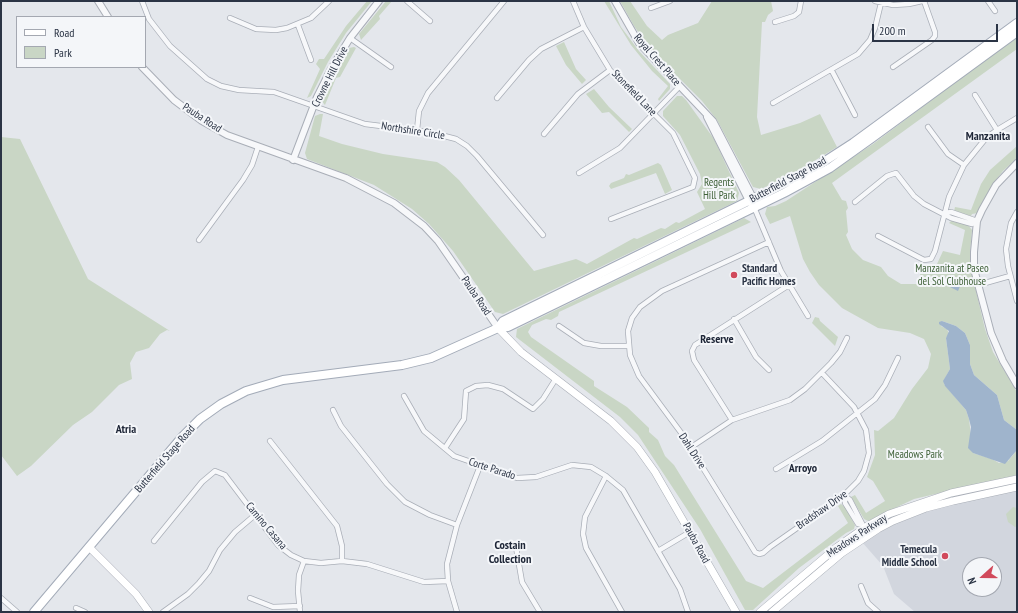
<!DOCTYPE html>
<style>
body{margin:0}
#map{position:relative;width:1018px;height:613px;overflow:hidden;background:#e4e7ec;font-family:"PT Sans Narrow",sans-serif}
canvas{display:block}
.frame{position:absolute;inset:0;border:2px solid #2b3445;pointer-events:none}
.legend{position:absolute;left:16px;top:16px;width:130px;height:52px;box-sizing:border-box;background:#f4f6f9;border:1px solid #a4a8b1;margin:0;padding:5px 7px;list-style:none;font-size:12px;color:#2b3445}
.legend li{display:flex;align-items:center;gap:8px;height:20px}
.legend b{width:20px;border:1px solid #a4a8b1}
.north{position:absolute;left:962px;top:557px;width:40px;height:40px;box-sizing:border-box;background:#f4f6f9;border:1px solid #a4a8b1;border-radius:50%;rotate:249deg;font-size:11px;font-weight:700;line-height:16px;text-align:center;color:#2b3445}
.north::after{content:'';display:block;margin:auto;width:14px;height:18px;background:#d1495b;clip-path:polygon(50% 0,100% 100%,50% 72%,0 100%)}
.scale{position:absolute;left:872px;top:24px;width:126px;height:18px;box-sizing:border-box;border:2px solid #2b3445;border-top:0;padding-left:5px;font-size:12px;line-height:14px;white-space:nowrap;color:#2b3445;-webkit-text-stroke:3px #f4f6f9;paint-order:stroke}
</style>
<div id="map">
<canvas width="1018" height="613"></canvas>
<div class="frame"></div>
<ul class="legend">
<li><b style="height:5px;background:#fff"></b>Road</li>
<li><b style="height:11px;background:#c9d6c5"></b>Park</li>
</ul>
<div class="north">N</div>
<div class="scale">200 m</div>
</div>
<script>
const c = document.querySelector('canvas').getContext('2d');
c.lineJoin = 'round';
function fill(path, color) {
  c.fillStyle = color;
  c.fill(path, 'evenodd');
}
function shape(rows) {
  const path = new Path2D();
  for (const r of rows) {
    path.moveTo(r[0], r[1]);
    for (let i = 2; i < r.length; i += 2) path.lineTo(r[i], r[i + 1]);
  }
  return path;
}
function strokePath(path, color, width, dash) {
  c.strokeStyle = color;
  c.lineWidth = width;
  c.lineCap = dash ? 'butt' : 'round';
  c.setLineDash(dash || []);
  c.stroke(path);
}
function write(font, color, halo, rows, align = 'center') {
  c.font = font + ' "PT Sans Narrow",sans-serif';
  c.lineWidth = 4;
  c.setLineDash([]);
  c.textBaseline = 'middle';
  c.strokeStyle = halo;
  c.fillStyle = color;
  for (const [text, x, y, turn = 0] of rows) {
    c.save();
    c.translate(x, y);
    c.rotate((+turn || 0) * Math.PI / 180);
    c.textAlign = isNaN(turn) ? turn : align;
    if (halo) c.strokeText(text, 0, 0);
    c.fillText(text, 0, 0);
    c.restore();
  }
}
fill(shape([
 [1017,490,1017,612,915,612,894,594,883,566,862,542,895,524,936,508],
 [970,565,994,565,994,589,970,589]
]), '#d2d6de');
fill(shape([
 [367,1,372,1,346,33,328,62,311,96,307,98,320,69,316,64,319,59,324,59,346,26],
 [386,1,392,1,379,16,380,19,361,40,359,34],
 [604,1,609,1,621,27,639,51,670,84,670,89,659,101,658,99,668,86,652,71,631,45],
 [620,1,630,1,647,26,662,40,668,35,698,23,712,1,771,1,773,11,768,15,765,22,762,22,757,117,761,135,800,123,820,114,837,147,796,172,761,189,753,187,717,120,702,101,650,49,634,26],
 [1017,36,1017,49,832,183,842,200,846,201,848,208,846,211,848,232,846,235,852,249,863,260,881,267,888,276,901,284,917,284,923,266,929,267,937,264,943,251,960,255,965,230,949,223,952,220,968,225,972,230,970,253,972,274,985,329,993,352,1017,392,1017,430,1004,420,997,395,974,375,970,364,970,345,965,333,956,326,942,321,941,326,947,329,949,334,946,338,950,369,944,380,944,384,966,410,969,419,973,453,992,459,999,463,1008,461,1017,450,1017,475,914,499,868,521,864,519,851,497,855,495,866,513,885,501,873,481,867,477,875,455,874,430,878,431,894,418,912,389,928,368,931,354,924,339,910,333,878,328,842,308,819,285,810,272,803,259,790,216,770,224,765,214,767,207,775,206,786,201,873,144],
 [564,42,576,69,586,80,582,84,566,65,556,46],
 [354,47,356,48,340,77,336,78,325,105,324,104,321,99,336,70,349,48],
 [594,89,609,107,632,129,629,132,609,112,602,113,586,94],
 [677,96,682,96,686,100,714,139,739,193,737,201,503,314,495,312,453,251,429,224,412,209,374,185,307,159,305,153,315,116,320,114,323,114,319,136,342,144,383,154,437,162,445,167,459,180,534,271,576,259,587,264,634,238,637,239,661,228,665,229,676,222,679,223,705,209,697,192,702,184,700,174,680,135,663,116,663,111],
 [1,137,20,139,88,279,170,331,167,330,160,334,149,348,136,352,130,363,132,379,119,385,92,412,73,425,31,466,17,476,1,455],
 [1017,146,1017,158,1003,171,992,185,978,213,972,214,971,216,954,211,955,207,971,210,981,184,990,170],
 [658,163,661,165,672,190,665,194,656,173,611,189,609,186,611,183,624,178,626,174,629,175],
 [744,218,751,222,559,312,558,316,551,320,546,319,532,325,528,332,531,337,594,381,594,386,627,407,649,428,649,432,658,440,665,456,674,465,746,581,763,588,848,523,838,506,841,504,845,507,855,525,854,529,846,533,799,568,753,610,745,610,700,529,638,435,620,417,516,337,517,329],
 [815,317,819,318,820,321,838,337,835,346,812,323],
 [1013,507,1017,508,1017,526,1015,527,1008,522,1006,514]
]), '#c9d6c5');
fill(shape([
 [949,278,961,284,958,291,946,285],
 [942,321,956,326,965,333,970,345,970,364,974,375,997,395,1004,420,1017,430,1017,450,1005,464,973,453,968,448,971,427,969,419,966,410,945,386,943,381,950,369,946,338,949,331,939,324,939,322]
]), '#9fb4cc');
const minor = shape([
 [142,1,149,19,170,46,207,79,221,86,239,90,274,92,365,124,429,132,456,139,467,146,477,156,543,235],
 [407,1,430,21],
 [573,1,584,27,610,70,673,133,695,178,693,187,611,219],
 [875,1,893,5,909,4,922,1],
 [988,1,995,11],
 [651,8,670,1],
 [230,18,256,29,276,30,287,28,311,18,329,1],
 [775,22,794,16,799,12,801,1],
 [298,25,311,60],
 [350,38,391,67],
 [893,67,932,40,935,36,935,32,924,1],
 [832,71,855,115],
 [975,95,997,130],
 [497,98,529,60,541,49,584,27],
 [773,103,858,54,870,40,875,28,881,3],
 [928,127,948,154,964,165],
 [417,130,419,111,428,93,504,1],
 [544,134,578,94,610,70],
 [579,173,620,148,680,86],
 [855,202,887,176,896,173,914,196,924,204,951,218,972,224,977,221],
 [754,207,781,271,808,316],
 [1017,212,1011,223,1006,249,1008,266,1017,301],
 [945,213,951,212,977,221],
 [878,236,924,260,931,259,935,251,949,197,964,165,986,138,997,130,1017,118],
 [199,240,243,180,252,165,258,147],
 [769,242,662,291,640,307,632,318,628,331,630,355,639,376,682,434,747,539,755,552,759,554,763,553,770,547,844,495,858,481,864,471,869,453,866,430,854,407,822,373],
 [978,285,1010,276],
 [734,319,756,357,769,370],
 [559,326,584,343,601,346,628,346],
 [404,396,424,431,454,456,517,478,536,477,572,465,591,467,606,476,623,490,680,589,688,612],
 [333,410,341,426,387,484,405,502,430,515,457,525],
 [732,420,694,360,692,351,695,345,789,285],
 [270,441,337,526,342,546,342,561],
 [445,448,464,419,466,391,476,386,488,385,503,389,533,409,543,399,555,380],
 [690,448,732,420,790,400,805,389,831,363,840,352,847,338],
 [776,469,822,441,875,399,885,385,898,358],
 [606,476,585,517,583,534,586,548,622,612],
 [844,495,850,500,868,535],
 [844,495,845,503,858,524,863,525],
 [154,541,202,482,215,471,225,475,278,545,291,555,304,561,321,563,342,561,367,564,424,582,448,581],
 [516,547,522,582,540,612],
 [658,551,690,532],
 [861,586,868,603,878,612],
 [1,598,17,612],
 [250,598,273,607,300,606],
 [76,608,85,612],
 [163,612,188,594,199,583,209,571,220,550,235,532,255,515],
 [300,612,298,591,299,575,304,561],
 [457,612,448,581,447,564,457,525,480,466]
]);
const tertiary = shape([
 [98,1,108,17],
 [615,1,639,43,713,121,751,194,754,199,754,207],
 [142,67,174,100,202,121,227,135,346,178,394,203,424,226,438,241,498,328],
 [707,117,750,203],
 [293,160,317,97,331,69,350,38,379,1],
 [1017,163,996,185,982,210,977,221,974,252,974,269,991,333,1003,361,1017,385]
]);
const secondary = shape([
 [498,328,521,352,611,421,637,447,655,472,736,612],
 [89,547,136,594,149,612],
 [760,612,837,547,867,526,889,514,951,493,1017,479],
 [772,612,842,553,878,529,893,521,926,508,953,501,1017,487]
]);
const primary = shape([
 [498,328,503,321,808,172,853,143,1017,23],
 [34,612,182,437,200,419,221,404,246,391,283,380,402,365,431,358,498,328,508,327,784,193,830,168,872,138,1017,32]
]);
strokePath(minor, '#a9aeb7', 6);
strokePath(tertiary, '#a9aeb7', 8);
strokePath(secondary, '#a9aeb7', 8);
strokePath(primary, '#a3abb8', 10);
strokePath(minor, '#f7f8fa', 4.5);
strokePath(tertiary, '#f7f8fa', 6);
strokePath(secondary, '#fff', 7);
strokePath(primary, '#fff', 8);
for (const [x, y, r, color] of [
 [734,275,4,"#d1495b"],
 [945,556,4,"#d1495b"]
]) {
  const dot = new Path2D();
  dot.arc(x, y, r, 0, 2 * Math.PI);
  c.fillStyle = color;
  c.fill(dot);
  strokePath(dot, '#f4f6f9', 1.5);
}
write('11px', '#2b3445', '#f4f6f9', [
 ["Royal Crest Place",657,60,49],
 ["Crowne Hill Drive",330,77,-63],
 ["Stonefield Lane",634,93,46],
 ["Pauba Road",202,118,33],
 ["Northshire Circle",413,131,9],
 ["Butterfield Stage Road",788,180,-28],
 ["Pauba Road",476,296,56],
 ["Dahl Drive",692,451,57],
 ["Butterfield Stage Road",165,459,-49],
 ["Corte Parado",492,469,18],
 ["Bradshaw Drive",822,510,-35],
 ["Camino Casana",266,526,50],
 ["Meadows Parkway",857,536,-33],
 ["Pauba Road",696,543,61]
]);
write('11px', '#3f6138', '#f4f6f9', [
 ["Regents",719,183],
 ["Hill Park",719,196],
 ["Manzanita at Paseo",952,269],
 ["del Sol Clubhouse",952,282],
 ["Meadows Park",915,455]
]);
write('bold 11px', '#2b3445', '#f4f6f9', [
 ["Standard",742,269],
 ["Pacific Homes",742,282],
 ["Temecula",937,550,"right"],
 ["Middle School",937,563,"right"]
], 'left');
write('bold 12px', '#1d2536', '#f4f6f9', [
 ["Manzanita",988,137],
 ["Reserve",717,340],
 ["Atria",126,430],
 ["Arroyo",803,469],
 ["Costain",510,546],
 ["Collection",510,560]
]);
</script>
